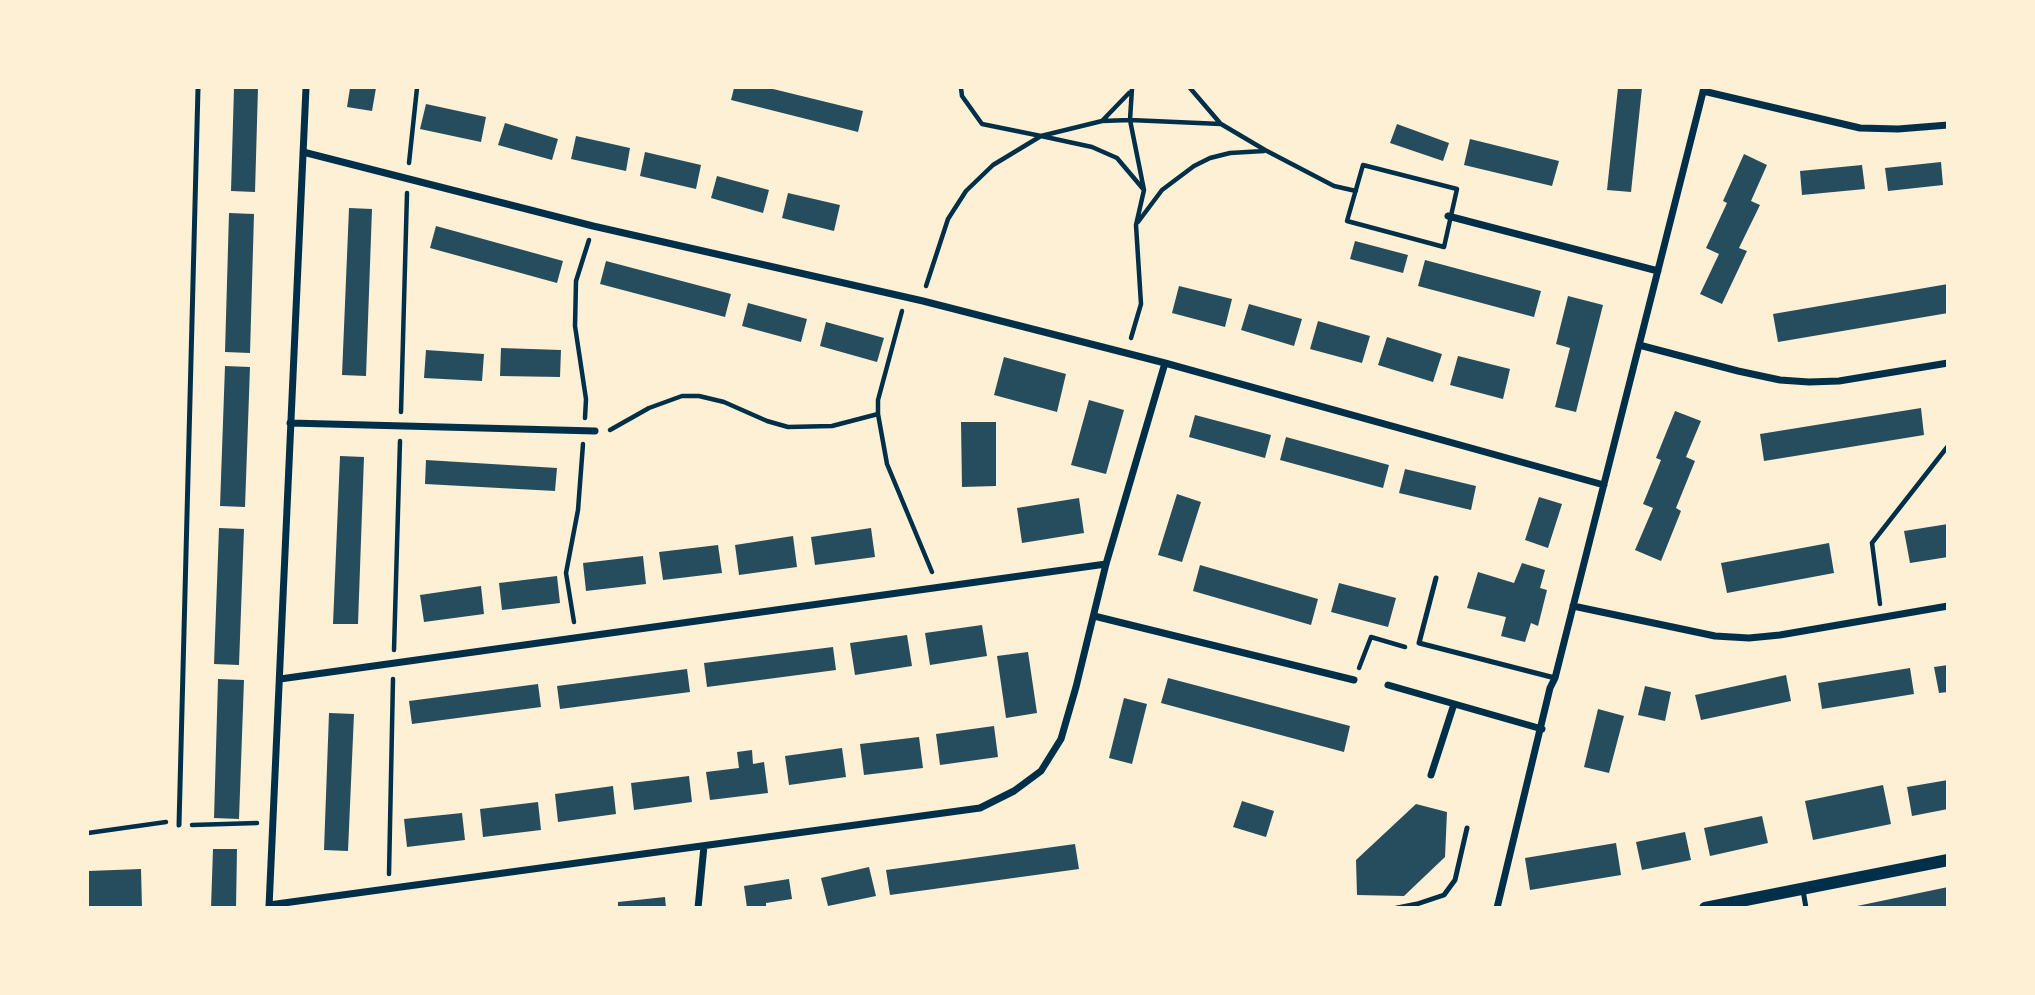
<!DOCTYPE html>
<style>
body{margin:0}
#map{position:relative;width:2035px;height:995px;overflow:hidden;background:#fdf0d5;font-family:"Varela Round",sans-serif}
canvas{display:block}
.frame{position:absolute;inset:0;border:89px solid #fdf0d5;pointer-events:none}
</style>
<div id="map">
<canvas width="2035" height="995"></canvas>
<div class="frame"></div>
</div>
<script>
const c = document.querySelector('canvas').getContext('2d');
c.lineJoin = 'round';
function fill(path, color) {
  c.fillStyle = color;
  c.fill(path, 'evenodd');
}
function shape(rows) {
  const path = new Path2D();
  for (const r of rows) {
    path.moveTo(r[0], r[1]);
    for (let i = 2; i < r.length; i += 2) path.lineTo(r[i], r[i + 1]);
  }
  return path;
}
function strokePath(path, color, width, dash) {
  c.strokeStyle = color;
  c.lineWidth = width;
  c.lineCap = dash ? 'butt' : 'round';
  c.setLineDash(dash || []);
  c.stroke(path);
}
fill(shape([
 [234,88,258,88,255,192,231,191],
 [350,88,376,88,372,111,347,107],
 [734,88,769,88,863,111,858,132,731,100],
 [1618,88,1642,88,1631,192,1607,190],
 [426,104,486,117,481,142,420,129],
 [505,123,558,139,552,160,498,145],
 [1397,124,1449,143,1443,161,1390,143],
 [576,136,630,148,626,171,571,159],
 [1470,139,1559,161,1552,186,1464,165],
 [645,152,701,165,696,189,640,176],
 [1744,154,1767,165,1751,201,1760,205,1739,248,1747,251,1722,304,1700,294,1719,254,1706,248,1727,203,1723,201],
 [1941,162,1943,185,1888,191,1885,168],
 [1862,165,1865,189,1802,195,1800,171],
 [717,176,769,190,763,213,711,198],
 [788,193,840,205,834,231,782,218],
 [349,208,372,209,366,376,342,375],
 [229,213,254,214,250,353,225,352],
 [436,226,563,261,557,283,430,248],
 [1355,241,1408,255,1403,273,1350,259],
 [1425,260,1541,291,1534,317,1418,286],
 [606,261,731,294,725,317,600,284],
 [1948,284,1948,313,1778,342,1773,314],
 [1179,286,1232,299,1225,327,1172,313],
 [1568,296,1603,305,1576,412,1555,407,1570,348,1556,344],
 [748,303,807,319,801,342,742,326],
 [1249,304,1302,319,1294,346,1241,330],
 [1318,321,1370,336,1362,363,1310,349],
 [826,322,884,338,877,362,820,346],
 [1387,337,1442,354,1433,382,1378,365],
 [501,348,561,350,560,377,500,376],
 [426,350,484,354,482,381,424,378],
 [1458,356,1510,369,1503,399,1450,385],
 [1004,357,1066,374,1057,412,994,395],
 [225,366,250,367,245,507,220,506],
 [1089,400,1124,410,1106,474,1071,465],
 [1921,408,1924,435,1764,461,1760,434],
 [1675,411,1701,421,1686,457,1695,461,1676,508,1681,511,1661,561,1635,550,1653,508,1643,504,1661,460,1656,458],
 [1195,415,1271,435,1265,458,1189,437],
 [961,422,996,422,996,486,962,487],
 [1286,437,1389,465,1383,488,1280,460],
 [340,456,364,457,358,624,333,624],
 [426,460,557,468,555,491,425,484],
 [1405,469,1476,486,1471,510,1399,493],
 [1177,494,1201,502,1182,562,1158,555],
 [1539,497,1562,504,1548,548,1525,540],
 [1079,498,1084,533,1022,543,1017,508],
 [1948,524,1948,557,1910,563,1904,531],
 [219,528,244,529,239,665,214,664],
 [871,528,875,557,815,565,811,537],
 [793,536,797,567,739,575,735,545],
 [1829,543,1834,573,1727,593,1721,563],
 [718,545,722,573,663,580,659,552],
 [643,556,646,584,586,591,583,563],
 [1522,563,1545,570,1540,588,1547,590,1538,626,1531,623,1525,642,1501,636,1506,617,1467,608,1478,572,1514,583],
 [1200,565,1318,599,1311,625,1193,591],
 [557,576,560,603,502,610,499,583],
 [1339,583,1396,598,1388,627,1331,612],
 [481,586,484,614,424,622,420,595],
 [982,625,987,656,930,665,925,633],
 [907,635,912,666,855,675,850,643],
 [833,647,836,670,707,687,704,663],
 [1028,652,1037,713,1006,718,997,656],
 [1948,665,1948,692,1939,693,1934,667],
 [1910,668,1914,694,1822,709,1818,683],
 [687,669,690,692,560,709,557,686],
 [1786,675,1791,701,1701,720,1695,695],
 [1168,678,1350,726,1344,752,1161,703],
 [218,679,244,680,239,819,214,818],
 [538,684,541,707,412,724,409,701],
 [1645,686,1671,692,1665,721,1638,715],
 [1124,698,1147,704,1132,764,1109,758],
 [1598,709,1624,716,1609,773,1584,767],
 [329,713,354,714,348,851,324,850],
 [994,726,998,757,940,765,936,734],
 [919,737,923,768,864,775,860,744],
 [842,748,846,777,789,785,785,756],
 [752,750,753,764,764,762,768,793,710,800,706,772,739,768,737,752],
 [689,776,692,802,634,810,631,783],
 [1948,780,1948,809,1912,816,1907,787],
 [1883,785,1891,824,1813,840,1805,801],
 [613,786,616,814,558,822,555,794],
 [1242,801,1274,811,1266,837,1233,827],
 [538,802,541,830,483,837,480,809],
 [1416,804,1447,812,1445,857,1404,896,1357,895,1356,860],
 [462,813,465,840,407,847,404,819],
 [1762,816,1768,843,1710,856,1704,828],
 [1685,832,1691,860,1642,870,1636,842],
 [1616,843,1621,875,1530,890,1525,858],
 [1075,844,1079,869,890,895,886,870],
 [213,849,237,849,236,908,211,908],
 [869,867,876,896,828,906,821,878],
 [141,869,142,908,88,908,88,871],
 [789,879,792,899,766,903,766,908,747,908,744,886],
 [1948,887,1948,908,1857,908,1857,906],
 [665,897,666,908,618,908,618,902]
]), '#264d5e');
strokePath(shape([
 [961,88,962,96,982,124,1041,136,1102,121,1129,93],
 [1190,88,1220,123],
 [1102,121,1130,120,1221,124,1265,150,1334,186,1356,191],
 [409,163,417,88],
 [1363,165,1457,189,1444,247,1347,221,1363,165],
 [1138,222,1162,190,1194,166,1210,158,1230,153,1264,151],
 [926,286,948,219,966,191,993,165,1041,136,1092,147,1117,158,1144,190],
 [902,311,878,400,878,414,887,464,932,572],
 [1131,338,1141,304,1136,225,1144,190,1130,120,1132,88],
 [401,412,407,193],
 [585,418,586,399,575,326,576,281,589,240],
 [610,430,649,408,682,396,699,396,724,402,767,421,788,427,832,426,878,414],
 [1880,604,1872,543,1948,446],
 [574,622,566,573,578,510,583,444],
 [394,650,400,441],
 [1359,668,1371,637,1405,647],
 [192,825,257,823],
 [88,833,166,822],
 [389,874,393,679]
]), '#003049', 4.5);
strokePath(shape([
 [1436,578,1419,643,1555,678],
 [179,825,198,88],
 [1803,890,1806,908],
 [1397,908,1417,904,1444,895,1455,880,1467,828]
]), '#003049', 5);
strokePath(shape([
 [1703,91,1860,128,1898,129,1948,125],
 [303,152,593,226,923,301,1165,363,1604,485],
 [1448,216,1658,271],
 [1639,345,1738,371,1780,380,1809,382,1839,381,1948,363],
 [290,423,595,431],
 [1573,606,1715,636,1749,638,1780,635,1948,606],
 [1094,616,1354,680],
 [280,679,1106,564],
 [1388,685,1542,729],
 [1431,775,1454,704],
 [269,905,980,808,1014,791,1041,771,1061,739,1076,687,1106,564,1165,363],
 [269,907,306,88],
 [698,908,704,846],
 [1497,908,1550,688,1555,678,1704,88]
]), '#003049', 7);
strokePath(shape([
 [1705,908,1948,860]
]), '#003049', 12);
</script>
